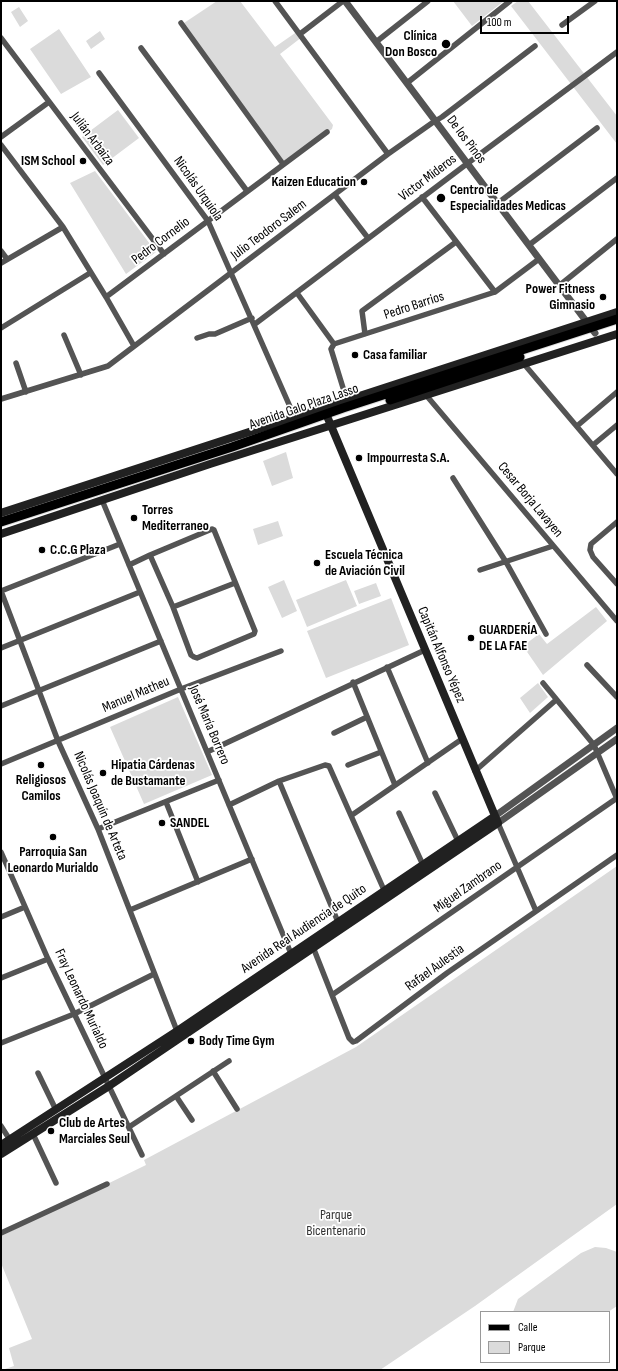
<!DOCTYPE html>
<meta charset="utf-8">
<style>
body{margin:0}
#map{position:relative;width:618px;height:1371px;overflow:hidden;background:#fff;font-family:"Sofia Sans Condensed",sans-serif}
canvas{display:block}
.frame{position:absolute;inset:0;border:2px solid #000;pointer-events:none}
.legend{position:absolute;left:480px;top:1311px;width:130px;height:52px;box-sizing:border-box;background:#fff;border:1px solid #999;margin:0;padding:5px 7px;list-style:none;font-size:12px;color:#000}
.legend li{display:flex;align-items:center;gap:8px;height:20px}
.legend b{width:20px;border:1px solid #999}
.scale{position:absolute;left:480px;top:16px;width:89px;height:18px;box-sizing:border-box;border:2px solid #000;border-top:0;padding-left:5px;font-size:12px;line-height:14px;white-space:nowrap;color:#000;-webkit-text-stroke:3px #fff;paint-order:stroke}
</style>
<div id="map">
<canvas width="618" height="1371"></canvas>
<div class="frame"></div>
<ul class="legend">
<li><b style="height:5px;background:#000"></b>Calle</li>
<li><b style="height:11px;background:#dbdbdb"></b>Parque</li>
</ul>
<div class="scale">100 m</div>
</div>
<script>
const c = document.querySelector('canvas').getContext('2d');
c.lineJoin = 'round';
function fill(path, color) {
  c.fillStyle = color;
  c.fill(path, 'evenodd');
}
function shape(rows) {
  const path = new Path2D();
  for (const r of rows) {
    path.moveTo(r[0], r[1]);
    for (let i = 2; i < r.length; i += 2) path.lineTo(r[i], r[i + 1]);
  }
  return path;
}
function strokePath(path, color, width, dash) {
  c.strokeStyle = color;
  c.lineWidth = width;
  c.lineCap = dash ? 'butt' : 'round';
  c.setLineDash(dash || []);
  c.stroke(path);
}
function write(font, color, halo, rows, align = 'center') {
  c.font = font + ' "Sofia Sans Condensed",sans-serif';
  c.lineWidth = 3.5;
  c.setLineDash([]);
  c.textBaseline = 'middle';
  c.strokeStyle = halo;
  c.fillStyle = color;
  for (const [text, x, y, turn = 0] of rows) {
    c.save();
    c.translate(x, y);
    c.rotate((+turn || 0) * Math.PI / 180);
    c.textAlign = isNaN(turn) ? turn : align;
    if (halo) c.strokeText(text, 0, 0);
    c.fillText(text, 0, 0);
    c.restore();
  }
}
fill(shape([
 [217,1,240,1,275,47,298,31,302,37,280,54,333,125,332,129,283,164,181,25],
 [453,1,504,1,472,26],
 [518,1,528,1,617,116,617,144,511,6],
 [19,7,28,21,20,27,11,12],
 [59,29,91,77,61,94,30,49],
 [100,31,105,39,91,49,86,41],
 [118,110,139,138,103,165,82,137],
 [95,171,156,252,126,274,70,183],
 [286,452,293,478,272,486,263,461],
 [278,521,283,536,258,545,253,529],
 [284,580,297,611,282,618,268,587],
 [346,580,357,606,307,627,296,600],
 [376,583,381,596,359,604,354,591],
 [391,598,409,645,326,678,307,631],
 [596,607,607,621,543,675,523,646,539,634,547,644],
 [538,683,548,697,530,713,520,698],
 [178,697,212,775,144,804,110,727],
 [617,866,617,1204,475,1306,380,1370,2,1370,14,1366,9,1348,32,1339,1,1263,1,1236,146,1165,144,1160,356,1047],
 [595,1247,606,1248,617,1252,617,1306,608,1312,513,1312,518,1299,581,1253]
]), '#dbdbdb');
const primary = shape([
 [390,400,520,357],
 [1,522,232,447,343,408,617,319]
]);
strokePath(primary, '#dbdbdb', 11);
strokePath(shape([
 [275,1,388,154],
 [181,23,283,164],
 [562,25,595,1],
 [300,34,343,1],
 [1,38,164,254],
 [376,42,428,1],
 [141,48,247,191],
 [99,73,208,221,295,418],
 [407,83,510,1],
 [1,137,49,102],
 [1,145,63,227,106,297,134,346],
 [335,195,368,238],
 [422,197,495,292],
 [498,203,597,128],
 [529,245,617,178],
 [1,251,7,259],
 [1,263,63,227],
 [560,285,617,239],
 [297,293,334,344],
 [106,297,327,132],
 [255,324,464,166,617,52],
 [1,328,90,273],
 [365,334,362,311,456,242],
 [64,335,81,375],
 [197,338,209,334,215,334,252,318],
 [334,344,495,292,539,259],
 [334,344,331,349,344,391],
 [16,363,26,392],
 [524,364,617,474],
 [426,395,617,621],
 [1,399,108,366,388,154,432,123,442,117,535,46],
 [577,426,617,392],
 [593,445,617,425],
 [453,478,506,562,546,634],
 [102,500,292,956],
 [617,522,591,544,590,550,593,557,617,584],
 [129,565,150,555,212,529,214,530,255,631,254,634,197,658,194,657,191,655,173,607,150,555],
 [480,570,553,546],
 [1,591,58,741,98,829,177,1031],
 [1,591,120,544],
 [173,607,235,583],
 [1,648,140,592],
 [587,665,617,697],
 [387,667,428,763],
 [353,682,395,785],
 [543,683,594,745,617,799],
 [1,706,161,641],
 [334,733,367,717],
 [207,752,425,650],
 [1,764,181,689,281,651],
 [348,765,381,752],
 [475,771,556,700],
 [279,781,338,922],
 [435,793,458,841],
 [166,802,198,882],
 [229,805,279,781,325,765,329,766,384,890],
 [399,813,423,865],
 [352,815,462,739],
 [498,823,536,911],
 [98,829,219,780],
 [1,852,48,959,142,1155],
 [130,910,252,859],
 [1,917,25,907],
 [313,947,349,1038,353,1042,356,1041,447,973,617,855],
 [1,978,48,959],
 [332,995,617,798],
 [1,1043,74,1014,154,974],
 [213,1071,237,1109],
 [38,1073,56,1110],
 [176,1096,192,1120],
 [1,1126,10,1140],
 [129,1127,229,1061],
 [33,1134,56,1183],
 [1,1233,107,1184]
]), '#545454', 5.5);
strokePath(shape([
 [345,1,595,333],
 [495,816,617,728],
 [498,823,617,739]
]), '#545454', 7);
strokePath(shape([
 [1,513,617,312],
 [1,534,210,464,617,334],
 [1,1145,177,1031,495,816],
 [1,1154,109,1086,498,823,324,409]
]), '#212121', 8);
strokePath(primary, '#000', 9);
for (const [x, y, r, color] of [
 [446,44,5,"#000"],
 [83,161,4,"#000"],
 [364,182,4,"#000"],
 [441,198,5,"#000"],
 [603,297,4,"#000"],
 [355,355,4,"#000"],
 [359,458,4,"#000"],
 [134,518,4,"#000"],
 [42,550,4,"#000"],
 [317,563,4,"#000"],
 [471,638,4,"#000"],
 [41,765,4,"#000"],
 [103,773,4,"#000"],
 [162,823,4,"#000"],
 [53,837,4,"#000"],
 [191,1041,4,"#000"],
 [51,1131,4,"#000"]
]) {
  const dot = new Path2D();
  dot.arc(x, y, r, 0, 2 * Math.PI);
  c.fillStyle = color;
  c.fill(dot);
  strokePath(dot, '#fff', 1.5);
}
write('bold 14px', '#000', '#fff', [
 ["Clínica",437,36,"right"],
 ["Don Bosco",437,52,"right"],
 ["ISM School",75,161,"right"],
 ["Kaizen Education",356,182,"right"],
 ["Centro de",450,190],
 ["Especialidades Medicas",450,206],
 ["Power Fitness",595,289,"right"],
 ["Gimnasio",595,305,"right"],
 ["Casa familiar",363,355],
 ["Impourresta S.A.",367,458],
 ["Torres",142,510],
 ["Mediterraneo",142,526],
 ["C.C.G Plaza",50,550],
 ["Escuela Técnica",325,555],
 ["de Aviación Civil",325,571],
 ["GUARDERÍA",479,630],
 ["DE LA FAE",479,646],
 ["Hipatia Cárdenas",111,765],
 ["de Bustamante",111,781],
 ["Religiosos",41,780,"center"],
 ["Camilos",41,796,"center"],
 ["SANDEL",170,823],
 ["Parroquia San",53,852,"center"],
 ["Leonardo Murialdo",53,868,"center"],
 ["Body Time Gym",199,1041],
 ["Club de Artes",59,1123],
 ["Marciales Seul",59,1139]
], 'left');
write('14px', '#000', '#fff', [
 ["Julián Arbaiza",92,139,53],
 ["De los Pinos",466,140,53],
 ["Victor Mideros",428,178,-37],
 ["Nicolás Urquiola",198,189,55],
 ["Julio Teodoro Salem",269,230,-37],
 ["Pedro Cornelio",161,241,-37],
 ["Pedro Barrios",414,306,-18],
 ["Avenida Galo Plaza Lasso",304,407,-19],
 ["Cesar Borja Lavayen",530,500,50],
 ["Capitán Alfonso Yépez",441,655,67],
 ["Manuel Matheu",136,695,-23],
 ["José María Borrero",209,725,67],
 ["Nicolás Joaquín de Arteta",100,806,67],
 ["Miguel Zambrano",468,887,-35],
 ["Avenida Real Audiencia de Quito",304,929,-34],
 ["Rafael Aulestia",435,968,-36],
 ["Fray Leonardo Murialdo",81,999,65]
]);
write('14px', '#323232', '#fff', [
 ["Parque",336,1215],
 ["Bicentenario",336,1231]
]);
</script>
